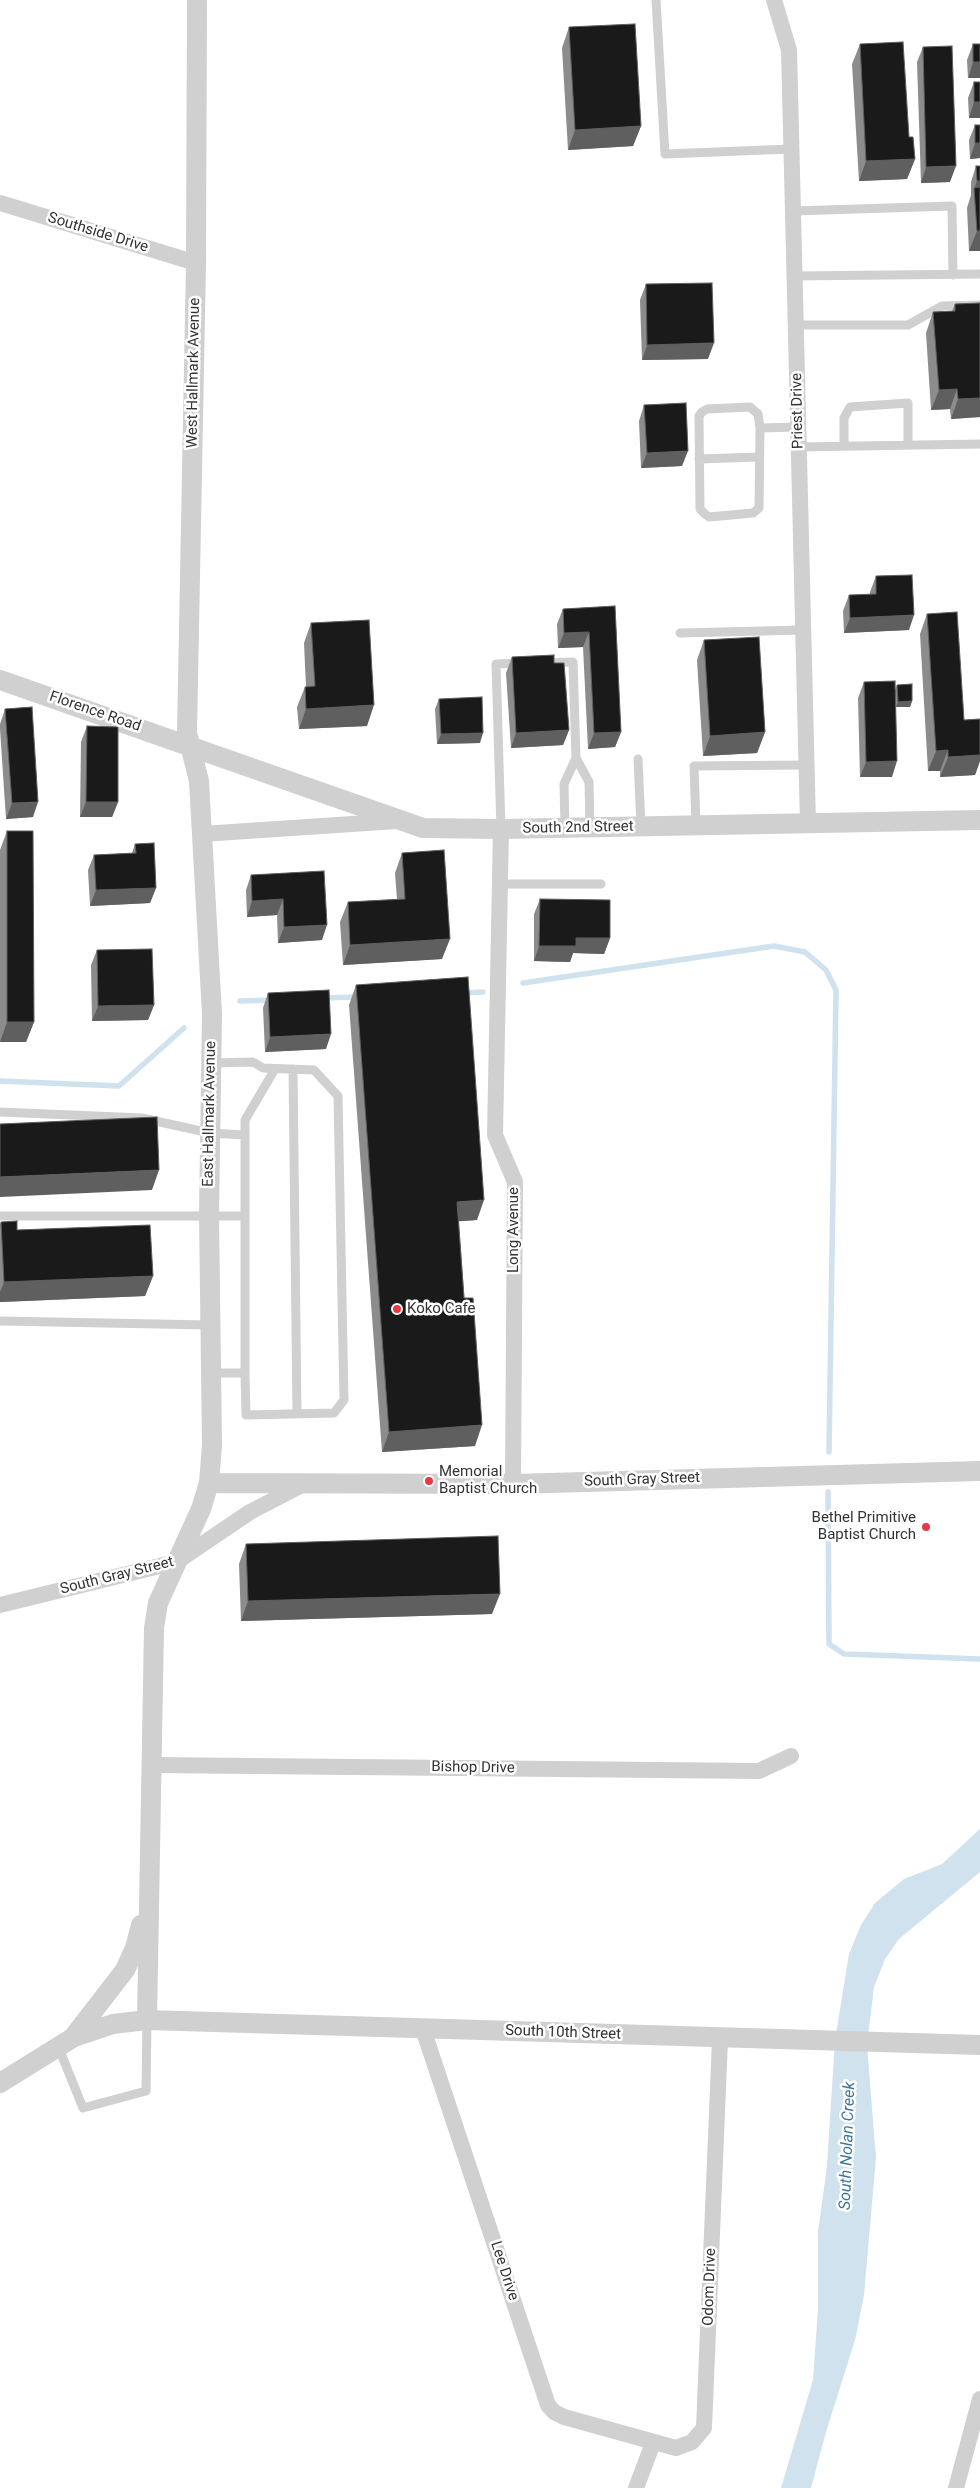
<!DOCTYPE html>
<html>
<head>
<meta charset="utf-8">
<style>
  body { margin:0 }
  canvas { display:block; background:#fff }
</style>
</head>
<body>
<canvas width="980" height="2488"></canvas>
<script>
const g = document.querySelector('canvas').getContext('2d');
g.lineJoin = 'round';
function fillPath(path, color) {
  g.fillStyle = color;
  g.fill(path, 'evenodd');
}
function poly(rows) {
  const path = new Path2D();
  for (const r of rows) {
    path.moveTo(r[0], r[1]);
    for (let i = 2; i < r.length; i += 2) path.lineTo(r[i], r[i + 1]);
  }
  return path;
}
function stroke(path, color, width, dash) {
  g.strokeStyle = color;
  g.lineWidth = width;
  g.lineCap = dash ? 'butt' : 'round';
  g.setLineDash(dash || []);
  g.stroke(path);
}
function label(font, color, halo, rows, align = 'center') {
  g.font = font + ' Roboto,sans-serif';
  g.lineWidth = 5;
  g.setLineDash([]);
  g.textBaseline = 'middle';
  g.strokeStyle = halo;
  g.fillStyle = color;
  for (const [text, x, y, turn = 0] of rows) {
    g.save();
    g.translate(x, y);
    g.rotate((+turn || 0) * Math.PI / 180);
    g.textAlign = isNaN(turn) ? turn : align;
    if (halo) g.strokeText(text, 0, 0);
    g.fillText(text, 0, 0);
    g.restore();
  }
}
fillPath(poly([
  [980,1829,980,1872,899,1939,885,1959,874,1987,867,2045,876,2158,864,2295,855,2340,826,2432,811,2488,781,2488,813,2380,818,2309,818,2232,827,2166,835,2040,849,1954,861,1925,875,1903,904,1879,942,1864]
]), '#cfe2ee');
stroke(poly([
  [523,983,774,946,805,952,826,970,836,990,829,1452],
  [462,993,483,992],
  [322,998,358,997],
  [240,1001,273,1000],
  [0,1081,119,1086,184,1028],
  [828,1492,829,1644,844,1654,980,1659]
]), '#cfe2ee', 5.5);
stroke(poly([
  [656,0,665,154,791,149],
  [793,211,952,206,953,275],
  [794,276,980,274],
  [796,325,908,325,942,306,980,305],
  [760,428,759,508,753,513,709,517,705,514,700,509,699,416,702,412,707,409,750,407,758,414,760,428,798,427],
  [844,446,844,418,850,407,908,403,908,445],
  [798,447,980,444],
  [699,459,759,457],
  [680,633,803,630],
  [542,663,573,662,576,758,564,784,565,828],
  [576,758,589,782,590,828],
  [638,759,641,826],
  [696,825,694,766,805,765],
  [501,829,496,664,519,663],
  [501,884,601,884],
  [293,1069,297,1414],
  [0,1112,142,1118,210,1133,245,1135,245,1373],
  [245,1135,245,1120,275,1069],
  [0,1216,245,1216],
  [0,1321,210,1325],
  [211,1373,245,1373,246,1415,334,1413,344,1400,338,1096,314,1070,263,1068,253,1062,211,1063],
  [58,2046,83,2108,146,2091,147,2020]
]), '#d0d0d0', 9);
stroke(poly([
  [774,0,789,50,808,824],
  [0,203,196,263],
  [501,829,495,1135,515,1182,513,1484],
  [202,834,397,821],
  [0,1605,176,1562,250,1512,304,1484],
  [151,1765,759,1771,791,1756],
  [423,2029,548,2405,554,2412,564,2417,676,2448,692,2442,704,2428,720,2039],
  [636,2488,653,2443],
  [956,2488,980,2399]
]), '#d0d0d0', 16);
stroke(poly([
  [0,680,423,828,501,829,980,820],
  [209,1483,513,1484,980,1471],
  [147,2020,154,1628,158,1603,201,1509,209,1483,212,1445,209,1215,212,1014,199,781,187,733,196,263,197,0],
  [74,2036,125,1970,135,1948,141,1925],
  [0,2083,74,2037,113,2024,147,2020,980,2045]
]), '#d0d0d0', 20);
fillPath(poly([
  [569,27,641,126,633,146,568,150,562,48],
  [860,44,909,137,915,159,907,179,859,181,852,64],
  [973,44,980,44,968,78,967,60],
  [923,47,950,182,921,183,917,62],
  [974,82,980,118,969,118,968,98],
  [975,125,980,125,980,158,970,159,969,140],
  [976,166,980,166,980,251,969,251,967,208,971,195,971,182],
  [646,284,708,359,642,360,640,300],
  [980,303,980,417,951,419,950,409,931,410,926,333,933,312,952,311,955,304],
  [644,405,682,466,641,468,639,421],
  [876,576,909,630,844,633,843,611,849,595,870,595,870,592],
  [615,606,621,732,615,747,588,749,583,647,558,648,557,624,563,609],
  [927,614,964,720,980,719,980,761,975,775,940,777,940,771,928,771,920,634],
  [311,623,367,726,299,729,297,707,305,687,306,687,304,643],
  [704,640,765,732,757,753,703,756,697,660],
  [512,657,554,663,569,730,563,745,511,748,506,673],
  [864,682,895,690,897,685,912,701,910,707,896,707,892,777,860,777,858,698],
  [439,699,480,743,437,744,435,709],
  [5,709,33,817,6,819,0,729,0,724],
  [87,726,118,802,112,817,80,817,81,742],
  [7,831,34,1022,26,1042,0,1042,0,850],
  [135,844,156,888,150,903,90,906,88,870,94,855,132,853],
  [402,853,442,959,343,965,340,922,348,902,397,899,395,873],
  [324,871,322,940,278,943,277,915,247,917,246,890,251,875],
  [540,899,610,938,604,954,573,953,570,962,534,961,534,914],
  [97,950,154,1005,148,1020,92,1021,91,965],
  [356,985,477,1220,459,1221,475,1446,382,1452,349,1005],
  [268,993,326,1049,265,1052,263,1008],
  [1,1222,17,1230,153,1276,145,1296,0,1302,0,1224],
  [246,1544,492,1614,241,1621,239,1564]
]), '#8c8c8c');
fillPath(poly([
  [973,62,980,62,980,78,968,78],
  [974,102,980,102,980,118,969,118],
  [641,126,633,146,568,150,575,130],
  [975,143,980,143,980,158,970,159],
  [915,159,907,179,859,181,866,161],
  [956,166,950,182,921,183,926,167],
  [977,181,980,181,980,196,974,189],
  [977,231,980,231,980,251,969,251],
  [714,343,708,359,642,360,647,345],
  [957,389,950,409,931,410,939,390],
  [980,398,980,417,951,419,958,399],
  [688,451,682,466,641,468,647,453],
  [914,615,909,630,844,633,850,618],
  [589,632,583,647,558,648,564,633],
  [912,701,910,707,896,707,898,702],
  [374,705,367,726,299,729,306,709],
  [569,730,563,745,511,748,516,733],
  [621,732,615,747,588,749,594,733],
  [765,732,757,753,703,756,710,736],
  [483,733,480,743,437,744,441,734],
  [948,750,940,771,928,771,936,751],
  [980,755,980,761,975,775,940,777,948,757],
  [897,761,892,777,860,777,866,762],
  [38,802,33,817,6,819,12,803],
  [86,802,118,802,112,817,80,817],
  [156,888,150,903,90,906,96,890],
  [283,899,277,915,247,917,252,901],
  [327,925,322,940,278,943,284,927],
  [576,938,610,938,604,954,573,953,570,962,534,961,539,946],
  [450,939,442,959,343,965,350,945],
  [154,1005,148,1020,92,1021,98,1006],
  [7,1022,34,1022,26,1042,0,1042],
  [331,1034,326,1049,265,1052,270,1037],
  [159,1170,152,1190,0,1197,0,1177],
  [484,1200,477,1220,450,1222,457,1202],
  [153,1276,145,1296,0,1302,0,1292,4,1282],
  [482,1425,475,1446,382,1452,389,1432],
  [500,1594,492,1614,241,1621,248,1601]
]), '#5f5f5f');
const building = poly([
  [635,24,641,126,575,130,569,27,635,24],
  [903,42,909,137,913,137,915,159,866,161,860,44,903,42],
  [973,44,980,44,980,62,973,62,973,44],
  [952,46,956,166,926,167,923,47,952,46],
  [974,82,980,82,980,102,974,102,974,82],
  [975,125,980,125,980,143,975,143,975,125],
  [976,166,980,166,980,181,977,181,976,166],
  [980,187,980,231,977,231,974,188,980,187],
  [712,283,714,343,647,345,646,284,712,283],
  [980,303,980,398,958,399,957,389,939,390,933,312,955,311,955,304,980,303],
  [686,403,688,451,647,453,644,405,686,403],
  [912,575,914,615,850,618,849,595,876,594,876,576,912,575],
  [615,606,621,732,594,733,589,632,564,633,563,609,615,606],
  [957,612,964,720,980,719,980,755,948,757,948,750,936,751,927,614,957,612],
  [369,620,374,705,306,709,305,687,315,686,311,623,369,620],
  [759,637,765,732,710,736,704,640,759,637],
  [554,655,554,663,564,663,569,730,516,733,512,657,554,655],
  [895,681,897,761,866,762,864,682,895,681],
  [912,684,912,701,898,702,897,685,912,684],
  [482,697,483,733,441,734,439,699,482,697],
  [32,707,38,802,12,803,5,709,32,707],
  [87,726,118,727,118,802,86,802,87,726],
  [7,831,33,831,34,1022,7,1022,7,831],
  [154,843,156,888,96,890,94,855,136,853,135,844,154,843],
  [444,850,450,939,350,945,348,902,405,899,402,853,444,850],
  [324,871,327,925,284,927,283,899,252,901,251,875,324,871],
  [540,899,610,900,610,938,576,938,576,946,539,946,540,899],
  [152,949,154,1005,98,1006,97,950,152,949],
  [468,977,484,1200,457,1202,464,1298,473,1298,482,1425,389,1432,356,985,468,977],
  [329,990,331,1034,270,1037,268,993,329,990],
  [157,1117,159,1170,0,1177,0,1124,157,1117],
  [17,1221,17,1230,150,1225,153,1276,4,1282,1,1222,17,1221],
  [498,1536,500,1594,248,1601,246,1544,498,1536]
]);
fillPath(building, '#1a1a1a');
stroke(building, '#5f5f5f', 1);
for (const [x, y, r, color] of [
  [397,1309,5,"#e63946"],
  [429,1481,5,"#e63946"],
  [926,1527,5,"#e63946"]
]) {
  const dot = new Path2D();
  dot.arc(x, y, r, 0, 2 * Math.PI);
  g.fillStyle = color;
  g.fill(dot);
  stroke(dot, '#fff', 2);
}
label('15px', '#333', '#fff', [
  ["Southside Drive",98,233,17],
  ["West Hallmark Avenue",194,373,-89],
  ["Priest Drive",798,411,-91],
  ["Florence Road",95,712,19],
  ["South 2nd Street",578,828,-1],
  ["East Hallmark Avenue",210,1114,-89],
  ["Long Avenue",514,1230,-90],
  ["South Gray Street",642,1480,-2],
  ["South Gray Street",117,1576,-14],
  ["Bishop Drive",473,1768,1],
  ["South 10th Street",563,2033,2],
  ["Lee Drive",504,2271,72],
  ["Odom Drive",710,2287,-88]
]);
label('15px', '#333', '#fff', [
  ["Koko Cafe",407,1309],
  ["Memorial",439,1472],
  ["Baptist Church",439,1489],
  ["Bethel Primitive",916,1518,"right"],
  ["Baptist Church",916,1535,"right"]
], 'left');
label('italic 16px', '#3f7597', '#fff', [
  ["South Nolan Creek",848,2146,-88]
]);
</script>
</body>
</html>
